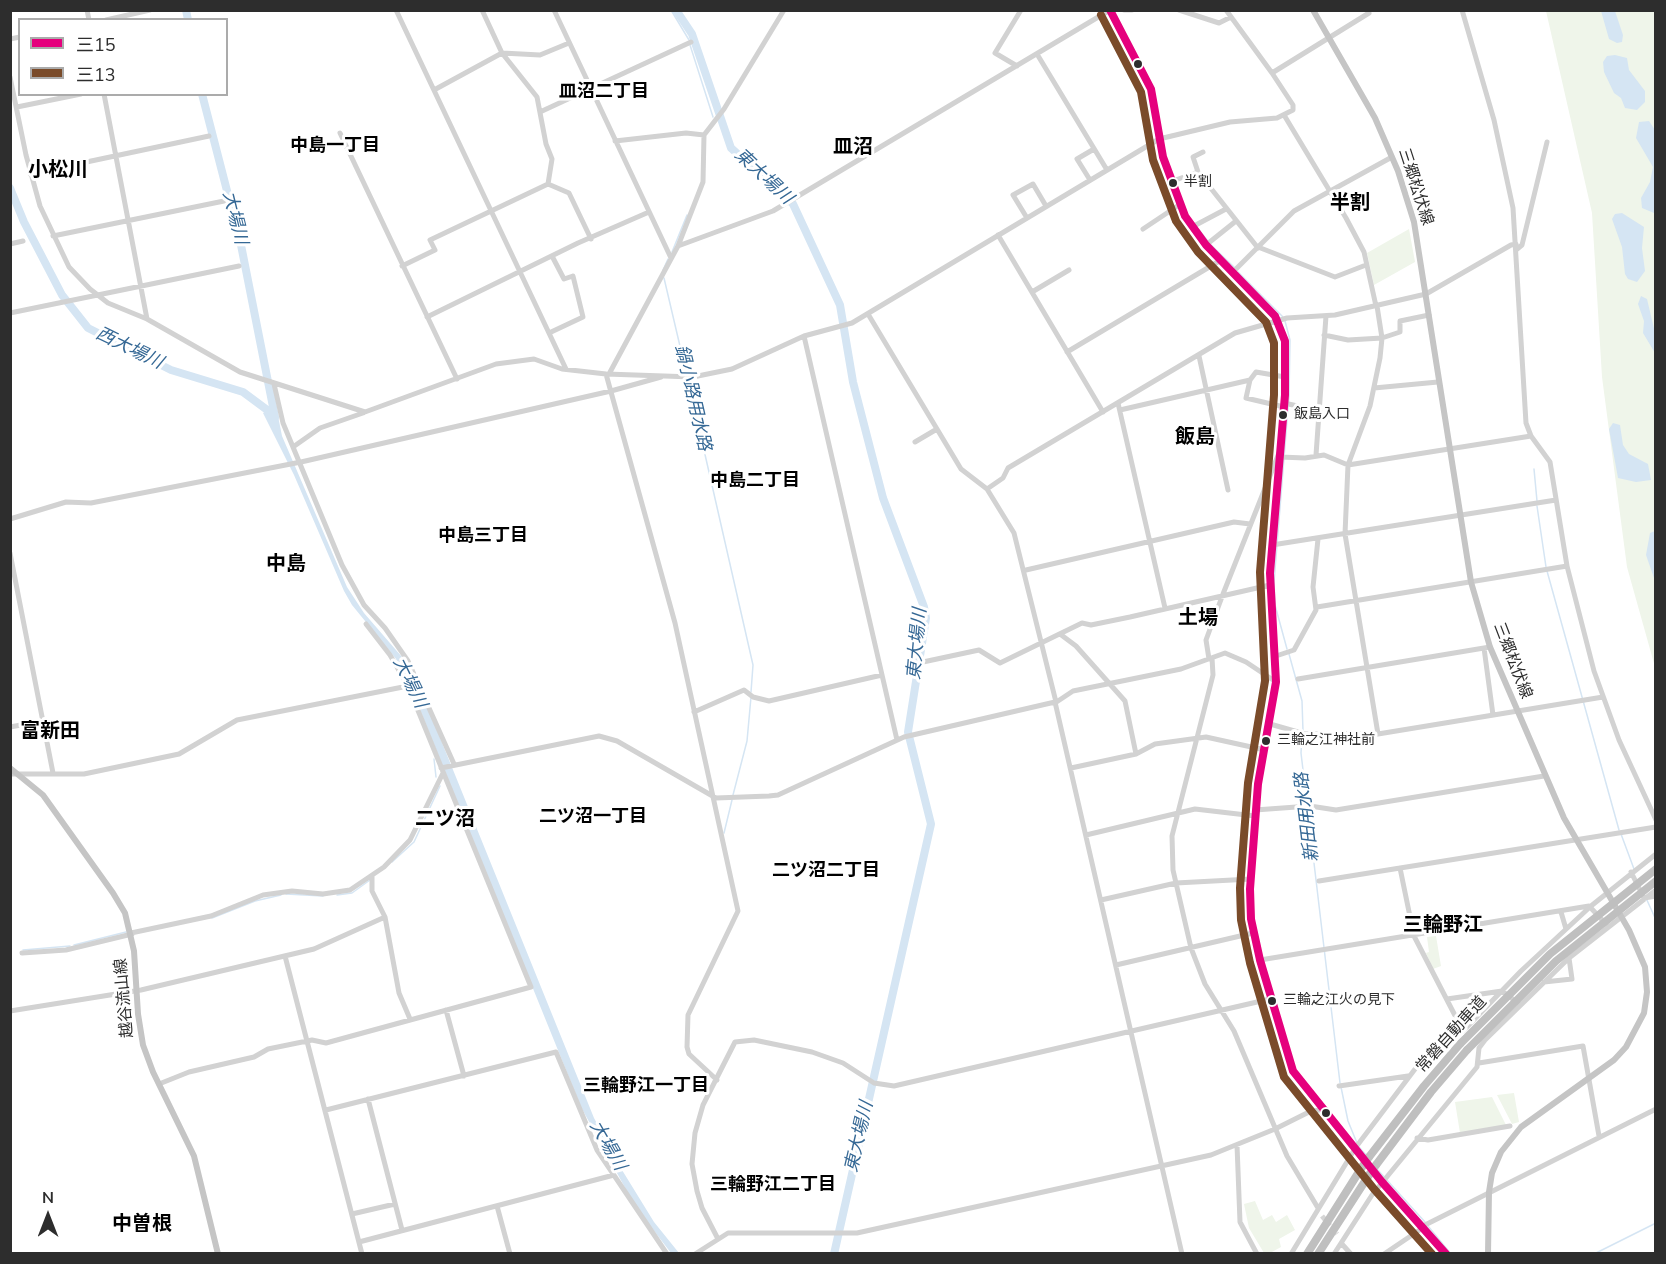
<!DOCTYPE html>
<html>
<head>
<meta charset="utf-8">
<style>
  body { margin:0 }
  #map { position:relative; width:1666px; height:1264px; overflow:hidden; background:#fff; font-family:"Nunito Sans","Noto Sans JP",sans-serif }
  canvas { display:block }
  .frame { position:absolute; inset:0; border:12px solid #2d2d2d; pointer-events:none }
  .legend { position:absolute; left:18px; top:18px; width:210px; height:78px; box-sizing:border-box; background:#fff; border:2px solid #ababab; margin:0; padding:8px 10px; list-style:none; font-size:18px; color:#2d2d2d }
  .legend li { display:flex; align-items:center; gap:12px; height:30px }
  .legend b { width:30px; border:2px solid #ababab }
  .north { position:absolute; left:18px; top:1186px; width:60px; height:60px; -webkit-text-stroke:4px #fff; paint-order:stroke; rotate:0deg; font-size:16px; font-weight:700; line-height:24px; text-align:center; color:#2d2d2d }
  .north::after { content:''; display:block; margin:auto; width:21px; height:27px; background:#2d2d2d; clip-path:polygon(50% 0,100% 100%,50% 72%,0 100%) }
</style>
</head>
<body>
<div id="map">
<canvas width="1666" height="1264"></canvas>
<div class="frame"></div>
<ul class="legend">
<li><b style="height:8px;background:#e5007d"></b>三15</li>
<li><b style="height:8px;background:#7a4b2a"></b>三13</li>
</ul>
<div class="north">N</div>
</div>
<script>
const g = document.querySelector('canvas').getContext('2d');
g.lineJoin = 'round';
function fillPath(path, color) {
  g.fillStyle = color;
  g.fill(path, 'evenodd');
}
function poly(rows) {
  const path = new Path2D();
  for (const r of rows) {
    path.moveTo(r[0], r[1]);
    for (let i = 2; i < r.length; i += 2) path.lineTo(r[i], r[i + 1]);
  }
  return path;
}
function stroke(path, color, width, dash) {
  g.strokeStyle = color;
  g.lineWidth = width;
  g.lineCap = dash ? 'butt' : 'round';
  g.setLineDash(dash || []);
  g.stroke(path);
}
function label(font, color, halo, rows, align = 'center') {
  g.font = font + ' "Nunito Sans","Noto Sans JP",sans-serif';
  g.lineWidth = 6;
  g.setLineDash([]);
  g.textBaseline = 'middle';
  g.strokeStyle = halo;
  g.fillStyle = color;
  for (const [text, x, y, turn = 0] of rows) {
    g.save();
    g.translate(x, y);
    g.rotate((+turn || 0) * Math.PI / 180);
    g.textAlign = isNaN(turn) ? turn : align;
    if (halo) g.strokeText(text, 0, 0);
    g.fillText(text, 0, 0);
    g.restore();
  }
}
fillPath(poly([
  [1546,11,1655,11,1655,667,1627,567,1602,377,1592,213],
  [1409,229,1415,262,1374,285,1367,253],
  [1436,936,1441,966,1433,969,1426,953,1429,952,1427,937],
  [1514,1093,1519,1122,1512,1124,1497,1095],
  [1492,1097,1506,1125,1460,1133,1455,1102],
  [1255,1201,1263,1220,1272,1215,1276,1222,1287,1215,1295,1230,1279,1239,1281,1247,1270,1253,1264,1253,1249,1228,1244,1204]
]), '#eff5ea');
fillPath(poly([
  [1601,11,1615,11,1623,35,1622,42,1617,43,1609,39],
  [1615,55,1627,58,1629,70,1645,91,1645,102,1637,110,1625,108,1621,98,1614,93,1604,72,1603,62,1607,56],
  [1649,121,1655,130,1654,213,1642,208,1641,198,1650,182,1653,167,1636,138,1639,122],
  [1622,213,1644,227,1642,248,1645,271,1637,282,1628,279,1625,274,1622,247,1612,219,1615,214],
  [1641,296,1647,299,1655,333,1655,353,1643,333,1644,321,1638,304],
  [276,406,282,436,347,587,364,613,402,657,430,713,594,1118,622,1170,654,1222,679,1253,671,1253,635,1206,581,1107,410,685,396,659,352,605,344,591,294,475,263,413],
  [1613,423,1620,425,1623,445,1629,454,1648,464,1651,480,1636,482,1618,478,1609,429],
  [1655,531,1656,531,1655,581,1646,555,1650,533]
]), '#d5e5f3');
stroke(poly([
  [671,10,689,40],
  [690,45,713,117],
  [1144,70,1150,82],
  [1154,93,1162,135],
  [1199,230,1207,240],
  [1210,244,1235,268],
  [672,252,687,215],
  [663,270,668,259],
  [1238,272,1283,317],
  [664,278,687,376],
  [1285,321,1290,340,1289,396,1274,582,1275,605,1287,649],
  [688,380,753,665,751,692],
  [1534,469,1537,501],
  [1537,506,1546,567],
  [1547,571,1619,830],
  [1289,654,1302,701,1303,731],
  [1302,736,1301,753,1340,1083],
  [434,759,436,777],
  [733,795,747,741,751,697],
  [724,833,732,800],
  [1621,834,1634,869],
  [392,862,414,842,440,786],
  [286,894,323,896],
  [337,895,352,893,370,880],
  [1646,898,1656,920],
  [212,918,255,901,281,895],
  [74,945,126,932],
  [23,950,70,946],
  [1341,1087,1348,1121,1357,1143],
  [1359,1147,1366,1155],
  [1376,1168,1425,1222],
  [1428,1226,1451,1254],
  [1594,1254,1656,1223]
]), '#d5e5f3', 1.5);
stroke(poly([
  [186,10,188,20],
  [676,10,692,34,731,148,793,204,840,305,853,382,883,498,924,607,926,618,908,732,931,824,834,1254],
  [202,94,241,245,275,417],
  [10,188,24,222,62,295,88,328,171,370,243,392,274,415]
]), '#d5e5f3', 8);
stroke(poly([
  [1322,1216,1337,1234]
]), '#d5d5d5', 5, [5, 2.5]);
stroke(poly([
  [87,10,89,20],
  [396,10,566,369],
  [482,10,502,53,537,97,546,144,552,159,548,184],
  [554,10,671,258],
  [1124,10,1132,10],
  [1179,10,1219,23,1231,17],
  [1462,10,1494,120,1513,208,1526,423,1531,436,1550,462,1567,566,1594,671,1619,740,1656,820],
  [1110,11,1151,89,1163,157,1185,216,1206,245,1275,316,1285,341,1285,395,1270,573,1276,682,1258,784,1250,889,1251,919,1260,960,1293,1071,1382,1182,1446,1254],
  [106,20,150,10],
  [10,39,20,37],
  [1037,54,1107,170],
  [1017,66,995,53,1021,10],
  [1272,73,1369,13],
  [10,77,26,155,40,206,69,267,90,289,108,303,147,319,240,372,365,412,496,364,534,359,562,369,606,374,693,377,732,369,804,336,852,323,1159,139,1230,122,1277,118,1293,110,1293,105,1272,73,1226,10],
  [434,90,502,53,540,55,569,43],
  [104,94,147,319],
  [17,107,81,94],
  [540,112,691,42],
  [1284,115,1346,218,1364,252,1376,306],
  [340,133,457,379],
  [615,141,686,133,704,135],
  [1203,152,1193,157,1198,172,1258,248],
  [30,174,209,136],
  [1090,180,1077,159,1094,149],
  [1170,182,1198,172],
  [1027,218,1013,195,1033,184,1046,206],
  [1192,227,1226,209],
  [1143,229,1179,205],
  [998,235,1103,412],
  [53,236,224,201],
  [10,244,23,241],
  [1206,245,1236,221],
  [678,246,773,211,1110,10],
  [1258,247,1335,277,1366,265],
  [1516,250,1522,245,1547,142],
  [402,266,435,250,430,240,548,184,569,193,591,239],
  [1233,272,1294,211,1392,157],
  [1032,292,1069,270],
  [1377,306,1382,338,1380,358,1370,406,1348,465,1531,436],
  [10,313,239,266],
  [868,314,961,469,987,489,1014,533,1056,702],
  [427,317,578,243,649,212],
  [549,333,583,317,573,276,564,279,552,256],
  [1324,335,1348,340,1382,338,1400,332,1400,321,1429,315],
  [804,336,897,740],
  [1067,352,1221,260],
  [1199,356,1228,490],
  [606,374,675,623,738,911,688,1015,687,1047,689,1054,717,1080],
  [609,374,678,246,703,182,704,135,724,109,784,10],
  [1250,380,1256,372,1285,377],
  [274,384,283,423,342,565,364,605,385,628,408,661,454,764],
  [1374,388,1438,382],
  [1118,403,1165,608],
  [1284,403,1320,411],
  [1120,410,1250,380,1246,398,1284,407],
  [915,442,937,429],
  [293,447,320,428,363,413],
  [1316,455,1326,316],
  [1280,457,1305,458,1324,455,1348,465,1345,534,1378,734],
  [987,489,1003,478,1008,468,1235,333,1287,318,1335,315,1426,294,1511,245,1516,244],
  [10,519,66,502,91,503,301,462,611,391,661,377],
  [1272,545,1556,500],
  [10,553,53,773],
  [1026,570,1234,522,1250,524],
  [1223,594,1279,453],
  [1317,607,1567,566],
  [1060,634,1076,646,1125,701,1136,754],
  [1484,648,1493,715],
  [1276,656,1294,650,1316,610,1313,587,1318,539],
  [1212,658,1213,675,1172,836,1173,870,1191,948,1205,984,1234,1031,1287,1156,1318,1208],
  [1209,659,1206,640,1223,594],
  [923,662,979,650,1000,663,1082,623,1091,625,1130,617,1270,585],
  [1298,679,1490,647],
  [1055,703,1073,691,1181,669,1225,653,1246,662,1276,682],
  [694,712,744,690,753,697,769,701,882,675],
  [1270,724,1305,734,1378,734,1603,697],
  [10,727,43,721],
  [441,768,599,736,617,741,716,798,769,796,778,795,904,737,1055,702,1182,1254],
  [1071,768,1136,754,1155,744,1206,737,1265,750],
  [10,774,84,774,179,754,237,720,408,686],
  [1255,810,1310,806,1336,810,1544,776],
  [1086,835,1195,809,1255,816],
  [1400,868,1414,936,1463,1031],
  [1631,872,1644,898,1656,896],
  [372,877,372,891,385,917],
  [1319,881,1656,827],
  [1101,900,1176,883,1251,879],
  [1561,912,1566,929],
  [131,933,211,916,263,895,292,891,323,894,350,890,384,867,410,840,443,773],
  [22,953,66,950,132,934],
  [285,956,362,1254],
  [1260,960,1589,906,1606,924],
  [1116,965,1253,933],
  [1544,982,1572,979,1569,958],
  [1447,999,1502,991,1518,1003],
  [446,1010,464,1076],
  [10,1011,141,990,314,949,385,917,399,993,410,1019],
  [1479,1063,1583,1046,1599,1136],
  [159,1084,189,1072,254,1057,268,1049,312,1040,326,1043,531,987,408,686,390,655,366,624],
  [1339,1086,1408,1076],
  [368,1099,402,1230],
  [326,1110,556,1052,597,1150,667,1254],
  [1417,1138,1428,1140,1510,1126],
  [1237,1145,1240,1222,1257,1254],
  [497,1206,510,1254],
  [352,1214,395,1204],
  [1423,1226,1656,1109],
  [718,1239,702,1208,697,1191,692,1164,695,1133,703,1105,735,1042,754,1040,812,1052,843,1063,874,1083,894,1086,1270,999],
  [359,1242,614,1175],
  [1341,1243,1351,1254],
  [695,1254,728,1233,857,1233,1211,1155,1275,1129,1309,1112,1324,1109],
  [1291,1254,1356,1147,1434,1044,1463,1031,1521,971,1591,906,1656,854],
  [1334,1254,1372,1195,1477,1067,1479,1048,1485,1040,1569,958,1656,890],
  [1384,1254,1424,1227]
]), '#d2d2d2', 5);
stroke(poly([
  [1110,10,1110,11],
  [1313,10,1375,118,1398,171,1414,222,1471,582,1490,647,1564,818,1629,930,1645,967,1647,992,1644,1013,1626,1047,1614,1060,1521,1127,1501,1152,1492,1173,1489,1192,1488,1254],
  [10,768,43,795,113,893,125,913,134,951,138,1014,143,1045,153,1072,194,1156,218,1254]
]), '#c5c5c5', 6);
stroke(poly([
  [1369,1157,1424,1086,1460,1044],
  [1376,1165,1431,1092,1467,1050],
  [1307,1254,1362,1167],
  [1318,1254,1369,1175]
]), '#bfbfbf', 8);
stroke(poly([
  [1460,1044,1550,954,1656,869],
  [1467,1050,1556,961,1656,881],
  [1362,1167,1369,1157],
  [1369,1175,1376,1165]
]), '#bfbfbf', 8);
stroke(poly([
  [1110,10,1151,89,1163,157,1185,216,1206,245,1275,316,1285,341,1285,395,1270,573,1276,682,1258,784,1250,889,1251,919,1260,960,1293,1071,1382,1182,1446,1254]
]), '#e5007d', 8);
stroke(poly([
  [1101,15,1141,92,1153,160,1176,221,1198,252,1266,322,1274,343,1274,395,1260,572,1265,681,1248,783,1240,888,1241,920,1250,963,1284,1077,1374,1189,1432,1254]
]), '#7a4b2a', 8);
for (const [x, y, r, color] of [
  [1138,64,5,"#2d2d2d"],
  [1173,183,5,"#2d2d2d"],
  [1283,415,5,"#2d2d2d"],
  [1266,741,5,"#2d2d2d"],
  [1272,1001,5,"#2d2d2d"],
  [1326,1113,5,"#2d2d2d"]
]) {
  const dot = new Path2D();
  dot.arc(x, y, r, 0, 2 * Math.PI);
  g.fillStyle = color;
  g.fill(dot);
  stroke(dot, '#fff', 2);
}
label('14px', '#2d2d2d', '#fff', [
  ["半割",1184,183],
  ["飯島入口",1294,415],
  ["三輪之江神社前",1277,741],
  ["三輪之江火の見下",1283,1001]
], 'left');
label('16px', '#2d2d2d', '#fff', [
  ["三郷松伏線",1415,187,72],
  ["三郷松伏線",1512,661,69],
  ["越谷流山線",125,998,-95],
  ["常磐自動車道",1452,1035,-48]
]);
label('bold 18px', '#000', '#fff', [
  ["皿沼二丁目",604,93],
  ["中島一丁目",335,147],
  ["中島二丁目",755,482],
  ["中島三丁目",483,537],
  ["二ツ沼一丁目",593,818],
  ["二ツ沼二丁目",826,872],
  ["三輪野江一丁目",646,1087],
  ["三輪野江二丁目",773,1186]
]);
label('italic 18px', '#356895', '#fff', [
  ["東大場川",763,177,43],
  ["大場川",234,218,76],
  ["西大場川",129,349,26],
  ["鍋小路用水路",692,398,77],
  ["東大場川",918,644,-85],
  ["大場川",409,683,64],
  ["新田用水路",1308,817,-97],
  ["東大場川",860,1137,-77],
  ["大場川",607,1146,60]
]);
label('bold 20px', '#000', '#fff', [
  ["皿沼",853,148],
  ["小松川",58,171],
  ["半割",1350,204],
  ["飯島",1195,438],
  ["中島",286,565],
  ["土場",1198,619],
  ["富新田",50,732],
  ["二ツ沼",445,820],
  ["三輪野江",1443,926],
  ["中曽根",142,1225]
]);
</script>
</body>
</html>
